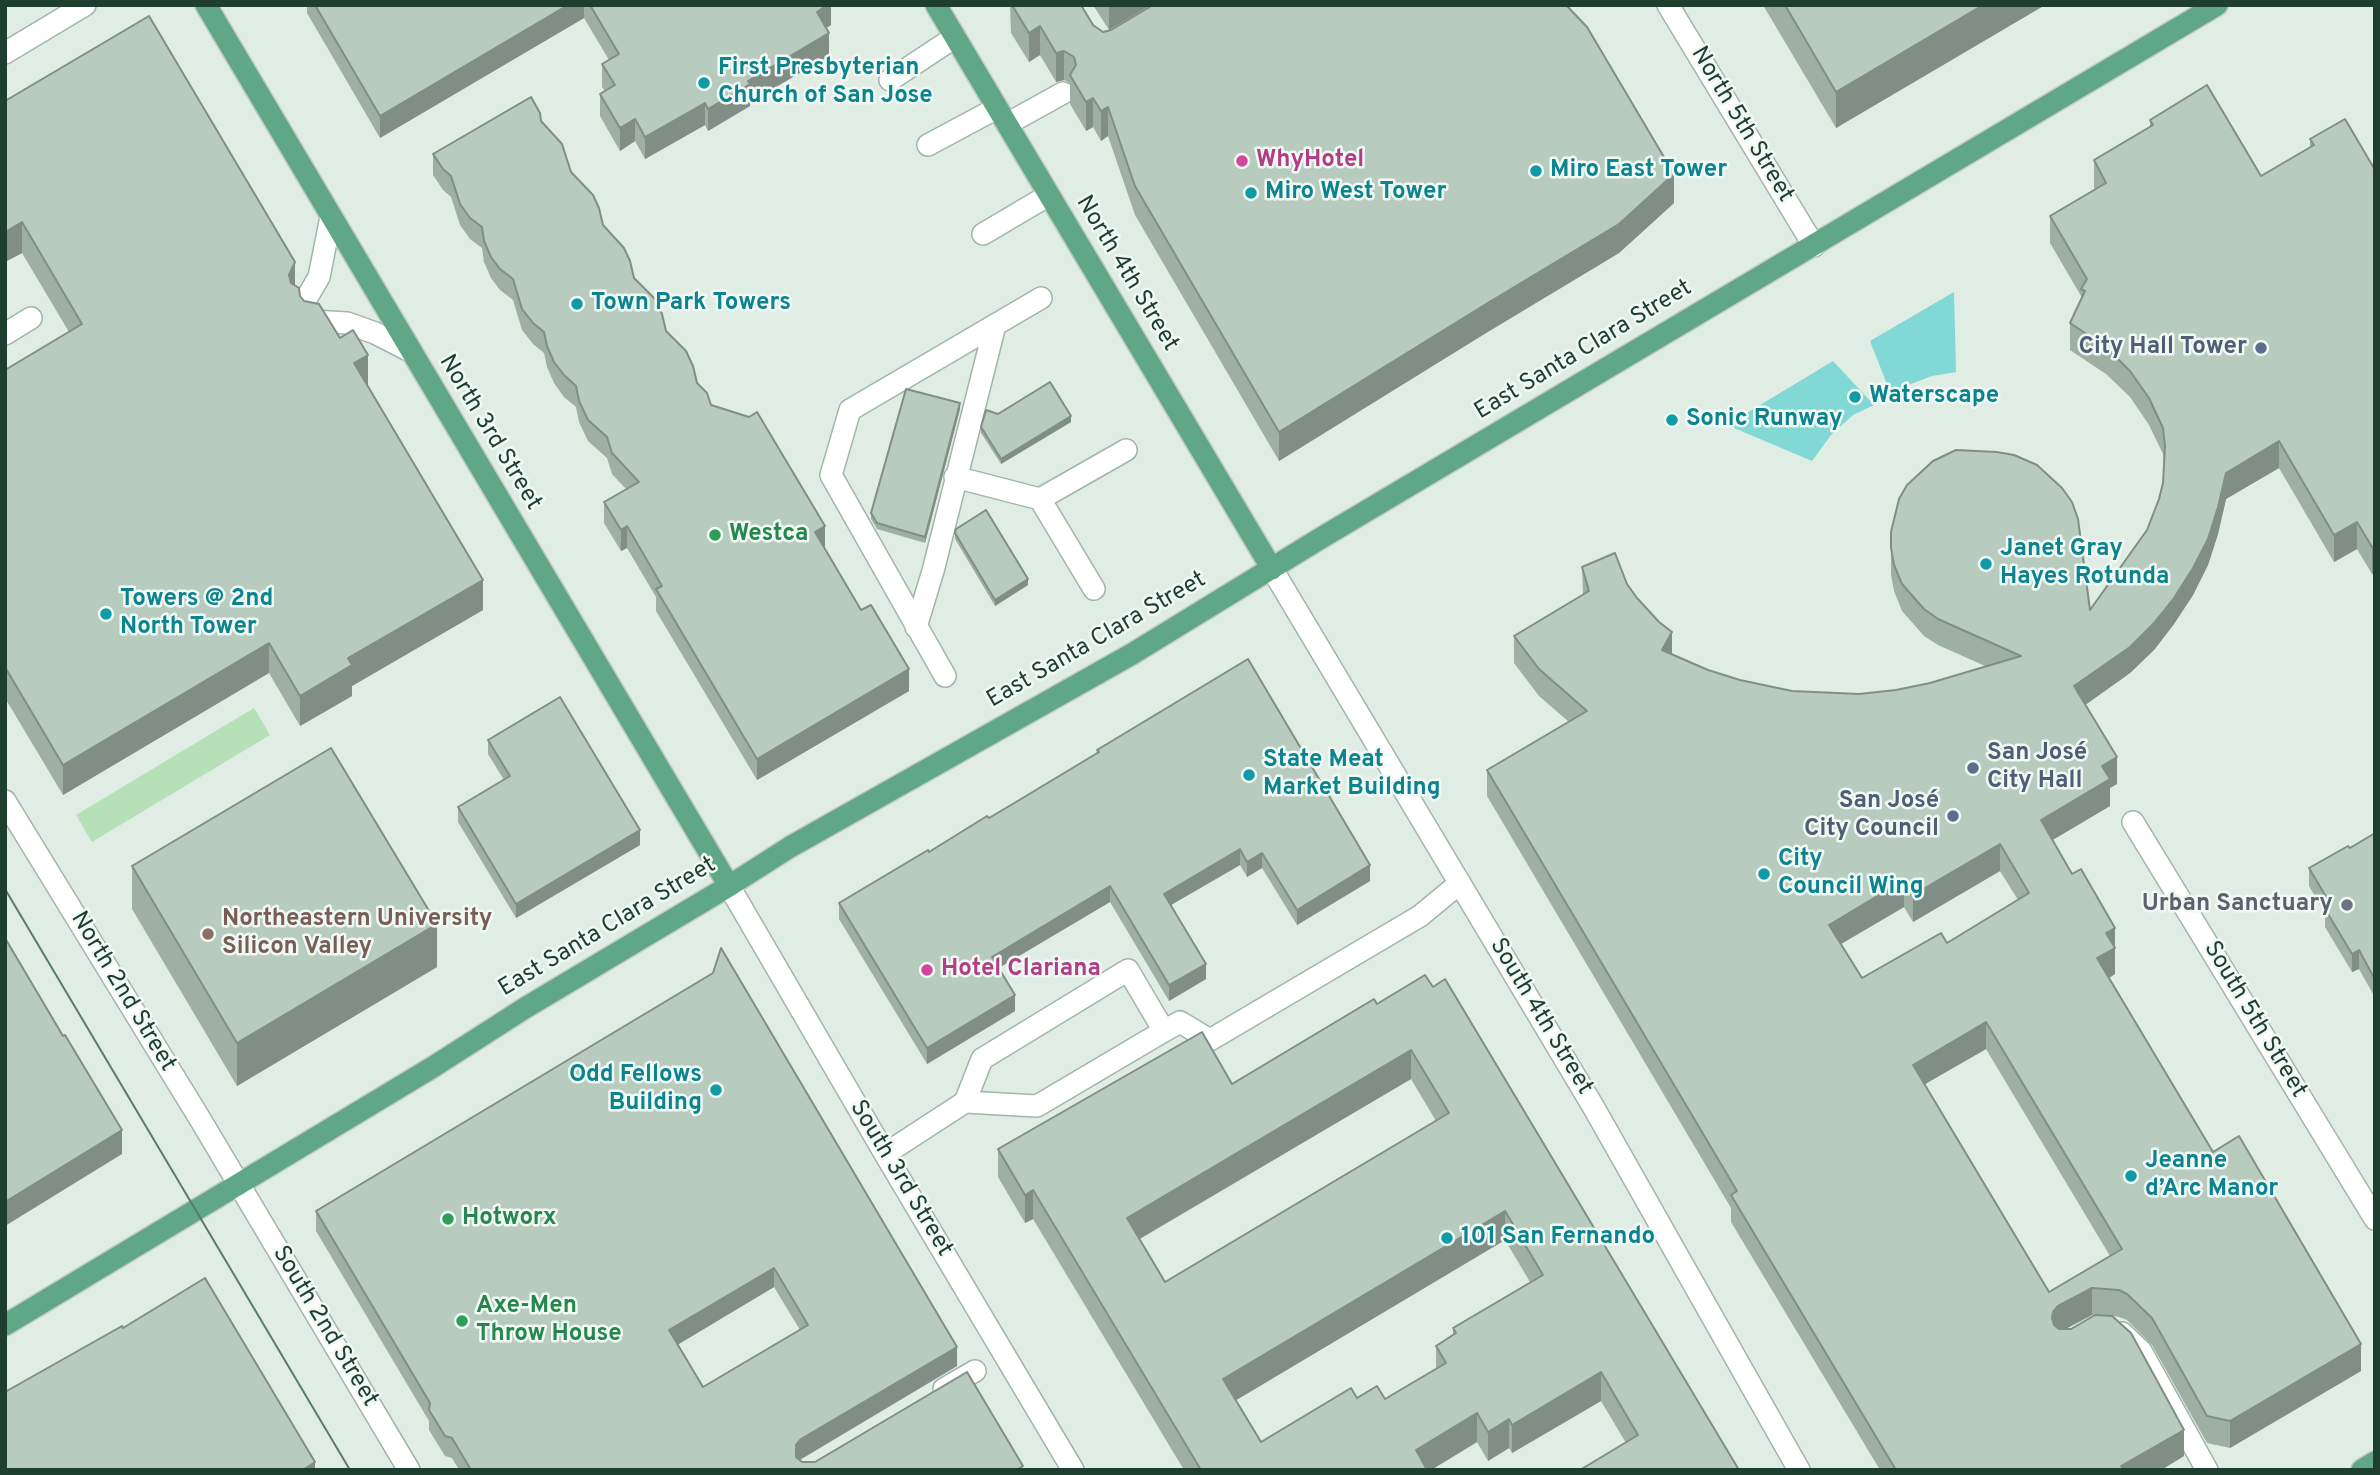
<!DOCTYPE html>
<html>
<head>
<meta charset="utf-8">
<style>
  body { margin:0 }
  #map { position:relative; width:2380px; height:1475px; overflow:hidden; background:#e0ede4; font-family:Overpass,sans-serif }
  canvas { display:block }
  .frame { position:absolute; inset:0; border:7px solid #1e3f2f; pointer-events:none }
</style>
</head>
<body>
<div id="map">
<canvas width="2380" height="1475"></canvas>
<div class="frame"></div>
</div>
<script>
const g = document.querySelector('canvas').getContext('2d');
g.lineJoin = 'round';
function fillPath(path, color) {
  g.fillStyle = color;
  g.fill(path, 'evenodd');
}
function poly(rows) {
  const path = new Path2D();
  for (const r of rows) {
    path.moveTo(r[0], r[1]);
    for (let i = 2; i < r.length; i += 2) path.lineTo(r[i], r[i + 1]);
  }
  return path;
}
function stroke(path, color, width, dash) {
  g.strokeStyle = color;
  g.lineWidth = width;
  g.lineCap = dash ? 'butt' : 'round';
  g.setLineDash(dash || []);
  g.stroke(path);
}
function label(font, color, halo, rows, align = 'center') {
  g.font = font + ' Overpass,sans-serif';
  g.lineWidth = 5;
  g.setLineDash([]);
  g.textBaseline = 'middle';
  g.strokeStyle = halo;
  g.fillStyle = color;
  for (const [text, x, y, turn = 0] of rows) {
    g.save();
    g.translate(x, y);
    g.rotate((+turn || 0) * Math.PI / 180);
    g.textAlign = isNaN(turn) ? turn : align;
    if (halo) g.strokeText(text, 0, 0);
    g.fillText(text, 0, 0);
    g.restore();
  }
}
fillPath(poly([
  [254,708,270,735,92,842,76,815]
]), '#b6e0b8');
fillPath(poly([
  [1954,292,1956,372,1932,376,1890,392,1870,341],
  [1833,361,1874,405,1853,415,1831,435,1812,461,1727,425]
]), '#81d8d4');
const minor = poly([
  [1668,5,1814,246],
  [5,53,85,5],
  [890,80,955,37],
  [1007,124,1063,93],
  [928,145,997,108],
  [983,234,1049,195],
  [302,306,319,277,331,217],
  [312,321,347,323,375,333,410,351],
  [5,334,31,318],
  [955,477,1040,499],
  [1272,569,1594,1108,1799,1470],
  [1094,589,1040,499,1126,450],
  [916,627,933,571,995,325],
  [945,676,831,475,850,410,1041,298],
  [5,801,200,1119,409,1470],
  [2133,822,2375,1219],
  [729,886,885,1154,1073,1470],
  [1164,1031,1180,1022,1210,1040,1420,916,1460,883],
  [885,1154,965,1102,982,1059,1128,970,1164,1031,1037,1106,965,1102],
  [2122,1333,2141,1351,2207,1470],
  [944,1389,975,1371]
]);
const major = poly([
  [206,5,729,886],
  [936,5,1272,569],
  [5,1325,433,1067,525,1008,729,886,790,847,1132,654,1321,538,2217,5],
  [2362,1470,2375,1462]
]);
stroke(minor, '#a2b5aa', 24);
stroke(major, '#c0c9c5', 24);
stroke(minor, '#fff', 21);
stroke(major, '#5fa786', 21);
stroke(poly([
  [5,889,350,1470]
]), '#597b6a', 2);
fillPath(poly([
  [307,5,831,5,831,25,826,28,829,56,750,102,750,106,708,131,705,125,645,159,635,141,620,151,600,116,600,94,605,91,602,87,602,64,609,60,584,18,380,138,307,13],
  [1010,5,1081,5,1093,25,1103,32,1674,203,1619,253,1486,333,1279,461,1135,215,1108,136,1101,141,1093,127,1086,131,1070,104,1070,83,1064,80,1056,82,1040,55,1029,62,1011,33],
  [1093,5,1151,5,1109,30],
  [1763,5,2045,5,1836,128],
  [5,101,295,285,300,296,368,385,367,386,483,610,352,686,352,696,300,726,269,673,63,795,5,698,5,370,69,332,22,253,5,262],
  [2150,120,2261,176,2310,147,2310,139,2375,170,2375,572,2372,574,2357,549,2334,562,2279,468,2226,499,2218,534,2208,565,2193,595,2174,624,2154,650,2130,673,2085,705,2117,784,2110,788,2110,806,2052,840,2115,974,2109,978,2213,1152,2361,1371,2230,1448,2207,1443,2152,1345,2127,1320,2119,1317,2113,1316,2184,1456,2161,1470,1880,1470,1731,1222,1731,1208,1487,796,1487,770,1569,722,1539,696,1514,663,1514,636,1583,595,1582,567,1627,584,1672,654,1708,670,1740,680,1792,691,1859,694,1896,690,1930,683,1985,666,1938,645,1924,636,1902,611,1894,591,1891,575,1891,532,2090,610,2147,530,2159,499,2163,483,2164,463,2163,454,2149,425,2130,397,2106,374,2070,350,2070,323,2081,300,2081,296,2050,243,2050,216,2095,189,2094,187,2094,160,2150,127],
  [2000,871,2018,900,1947,943,1862,978,1841,944,1904,907,1913,922],
  [1986,1049,2110,1256,2049,1292,1925,1084],
  [2092,1315,2095,1315,2071,1329,2065,1329],
  [541,121,711,405,825,547,824,548,909,691,757,780,656,611,656,597,627,548,621,551,604,523,604,502,626,489,612,474,607,458,588,441,579,422,576,407,564,397,554,383,547,367,544,353,533,344,522,330,513,300,500,290,491,278,484,262,482,248,470,239,460,225,451,197,443,190,433,175,433,154],
  [960,409,925,543,877,529,871,519,871,513],
  [998,414,1071,422,1001,464,981,433,981,427],
  [955,533,1028,585,995,606,955,539],
  [488,740,640,845,516,918,458,822,458,807,504,780,488,754],
  [1097,750,1370,881,1297,925,1262,868,1247,877,1240,865,1171,905,1206,979,1169,1001,1110,902,998,968,1015,1011,927,1064,839,919,839,903,989,818,1097,753],
  [2375,833,2373,994,2359,969,2352,972,2325,927,2325,914,2309,886,2309,868,2350,848],
  [132,866,437,967,237,1086,132,909],
  [713,973,957,1366,800,1460,802,1462,1023,1470,459,1470,452,1458,445,1456,429,1430,429,1421,316,1231,316,1211],
  [774,1287,800,1330,703,1387,678,1344],
  [1377,1004,1739,1470,1626,1443,1601,1401,1512,1453,1509,1448,1488,1461,1477,1442,1431,1470,1184,1470,1033,1219,1025,1223,998,1177,998,1149,1232,1084],
  [1411,1079,1436,1121,1165,1282,1140,1239],
  [1505,1240,1530,1282,1453,1328,1453,1335,1436,1346,1436,1369,1385,1399,1357,1398,1261,1442,1236,1400]
]), '#9eafa4');
fillPath(poly([
  [568,5,584,5,584,18,380,138,380,116],
  [827,5,831,5,831,25,817,34,817,12],
  [1109,5,1151,5,1109,30],
  [1983,5,2045,5,1836,128,1836,92],
  [1040,26,1040,55,1029,62,1029,33],
  [829,33,829,56,750,102,750,106,708,131,708,109,748,81],
  [1064,51,1064,80,1056,82,1056,53],
  [1093,98,1093,127,1086,131,1086,102],
  [705,103,705,125,645,159,645,137],
  [1108,107,1108,136,1101,141,1101,111],
  [635,119,635,141,620,151,620,128],
  [1674,174,1674,203,1619,253,1486,333,1279,461,1279,432],
  [22,222,22,253,5,262,5,232],
  [295,262,295,293,289,275],
  [368,355,368,385,354,394,354,363],
  [960,403,960,409,925,543,925,537],
  [1071,416,1071,422,1001,464,1001,459],
  [2279,441,2279,468,2226,499,2218,534,2208,565,2193,595,2174,624,2154,650,2130,673,2074,713,2074,686,2226,473],
  [2357,522,2357,549,2334,562,2334,535],
  [627,526,627,548,621,551,621,530],
  [825,526,825,547,815,553,815,532],
  [2375,546,2375,572,2372,574,2372,547],
  [1028,579,1028,585,995,606,995,600],
  [483,580,483,610,352,686,352,696,300,726,300,696,348,658],
  [1672,632,1672,658,1662,650],
  [269,643,269,673,63,795,63,765],
  [909,669,909,691,757,780,757,759],
  [2117,757,2117,784,2110,788,2110,806,2041,847,2041,820,2102,766],
  [640,830,640,845,516,918,516,904],
  [2000,844,2000,871,1913,922,1913,895],
  [1240,849,1240,865,1164,909,1164,894],
  [1262,853,1262,868,1247,877,1247,862],
  [1370,865,1370,881,1297,925,1297,910],
  [1904,880,1904,907,1829,951,1829,925],
  [1110,886,1110,902,992,972,992,957],
  [437,924,437,967,237,1086,237,1043],
  [2115,928,2115,974,2097,985,2097,958,2106,933],
  [2359,950,2359,969,2352,972,2352,954],
  [1206,964,1206,979,1169,1001,1169,985],
  [2375,975,2375,993,2373,994,2373,976],
  [1015,995,1015,1011,927,1064,927,1048],
  [1986,1022,1986,1049,1913,1091,1913,1065],
  [1411,1050,1411,1079,1127,1246,1127,1218],
  [122,1130,122,1154,5,1226,5,1202],
  [1033,1190,1033,1219,1025,1223,1025,1195],
  [1505,1211,1505,1240,1223,1408,1223,1379],
  [774,1268,774,1287,669,1350,669,1330],
  [2092,1288,2092,1315,2058,1333,2052,1345,2052,1318,2053,1312,2058,1306],
  [2361,1344,2361,1371,2230,1448,2230,1421],
  [957,1347,957,1366,801,1459,796,1464,796,1445,801,1439],
  [1601,1372,1601,1401,1512,1453,1512,1425],
  [1477,1413,1477,1442,1431,1470,1416,1470,1416,1450],
  [1509,1419,1509,1448,1488,1461,1488,1432],
  [2184,1430,2184,1456,2161,1470,2121,1470,2121,1466],
  [315,1462,315,1470,303,1470]
]), '#818e86');
const building = poly([
  [315,5,568,5,380,116,315,5],
  [590,5,827,5,817,12,829,33,748,81,750,84,708,109,705,103,645,137,635,119,620,128,600,94,615,85,602,64,619,54,590,5],
  [1012,5,1081,5,1093,25,1103,32,1111,30,1153,5,1566,5,1587,27,1674,174,1619,224,1486,304,1279,432,1135,186,1108,107,1101,111,1093,98,1086,102,1070,75,1076,65,1074,57,1064,51,1056,53,1040,26,1029,33,1012,5],
  [1785,5,1983,5,1836,92,1785,5],
  [149,16,295,262,289,275,291,283,299,288,300,296,304,301,319,304,340,338,353,330,368,355,354,363,483,580,348,658,352,665,300,696,269,643,63,765,5,667,5,370,82,324,22,222,5,232,5,101,149,16],
  [2207,85,2261,176,2314,145,2310,139,2345,119,2375,170,2375,546,2372,547,2357,522,2334,535,2279,441,2226,473,2218,507,2208,539,2193,568,2174,598,2154,623,2130,647,2074,686,2117,757,2102,766,2110,779,2041,820,2072,874,2081,869,2115,928,2106,933,2115,948,2097,958,2213,1152,2239,1136,2361,1344,2230,1421,2207,1416,2152,1318,2127,1294,2119,1290,2092,1288,2058,1306,2053,1312,2052,1318,2054,1325,2059,1329,2071,1329,2095,1315,2112,1316,2131,1333,2184,1430,2121,1466,2124,1470,1896,1470,1731,1195,1737,1191,1487,770,1587,711,1539,669,1514,636,1589,591,1582,567,1615,553,1627,584,1637,598,1659,622,1672,632,1662,650,1708,670,1740,680,1792,691,1859,694,1896,690,1930,683,2021,656,1938,619,1924,609,1902,584,1894,565,1891,548,1891,532,1899,499,1907,485,1933,461,1956,450,1997,452,2014,455,2037,465,2062,488,2072,502,2078,519,2090,610,2147,530,2159,499,2163,483,2165,446,2163,428,2149,398,2130,371,2106,347,2070,323,2085,291,2081,289,2087,279,2050,216,2106,183,2094,160,2153,125,2150,120,2207,85],
  [2000,844,2029,893,1947,943,1941,933,1862,978,1829,925,1904,880,1913,895,2000,844],
  [1986,1022,2122,1249,2049,1292,1913,1065,1986,1022],
  [531,97,540,113,541,121,562,144,571,172,593,195,599,208,603,225,624,248,630,261,634,278,655,299,662,314,666,331,686,351,693,366,697,383,707,393,711,405,749,417,757,412,825,526,815,532,861,610,871,605,909,669,757,759,656,589,662,586,627,526,621,530,604,502,639,482,612,453,607,437,588,420,579,401,576,386,564,375,554,362,547,346,544,332,533,323,522,309,513,279,500,269,491,257,484,241,482,227,470,218,460,204,451,176,443,169,433,154,531,97],
  [1050,382,1071,416,1001,459,981,427,986,410,998,414,1050,382],
  [906,389,960,403,925,537,877,523,871,513,906,389],
  [986,510,1028,579,995,600,955,533,956,529,986,510],
  [1248,659,1370,865,1297,910,1262,853,1247,862,1240,849,1164,894,1206,964,1169,985,1110,886,992,957,1015,995,927,1048,839,903,928,850,929,852,987,816,989,818,1016,802,1099,752,1097,750,1248,659],
  [560,697,640,830,516,904,458,807,510,776,488,740,560,697],
  [331,748,437,924,237,1043,132,866,331,748],
  [2375,833,2375,975,2373,976,2359,950,2352,954,2325,909,2331,905,2309,868,2348,846,2350,848,2375,833],
  [5,938,63,1036,65,1035,122,1130,5,1202,5,938],
  [721,948,957,1347,801,1439,796,1445,796,1457,802,1462,815,1462,967,1372,1023,1466,1017,1470,471,1470,452,1438,445,1436,429,1410,430,1403,316,1211,713,973,721,948],
  [774,1268,808,1325,703,1387,669,1330,774,1268],
  [1425,975,1433,987,1445,979,1739,1470,1580,1470,1638,1435,1601,1372,1512,1425,1509,1419,1488,1432,1477,1413,1416,1450,1426,1468,1423,1470,1201,1470,1033,1190,1025,1195,998,1149,1202,1032,1232,1084,1374,999,1377,1004,1425,975],
  [1411,1050,1449,1113,1165,1282,1127,1218,1411,1050],
  [1505,1211,1543,1275,1453,1328,1456,1333,1436,1346,1446,1363,1385,1399,1377,1386,1357,1398,1351,1388,1261,1442,1223,1379,1505,1211],
  [205,1278,315,1462,303,1470,5,1470,5,1392,122,1326,123,1328,205,1278]
]);
fillPath(building, '#b8cbbf');
stroke(building, '#818e86', 2);
for (const [x, y, r, color] of [
  [704,83,7,"#0f9aa8"],
  [1242,161,7,"#d1479c"],
  [1536,171,7,"#0f9aa8"],
  [1251,193,7,"#0f9aa8"],
  [577,304,7,"#0f9aa8"],
  [2261,348,7,"#5c6f8a"],
  [1855,397,7,"#0f9aa8"],
  [1672,420,7,"#0f9aa8"],
  [715,535,7,"#2e9e5b"],
  [1986,564,7,"#0f9aa8"],
  [106,614,7,"#0f9aa8"],
  [1973,768,7,"#5c6f8a"],
  [1249,775,7,"#0f9aa8"],
  [1953,816,7,"#5c6f8a"],
  [1764,874,7,"#0f9aa8"],
  [2347,905,7,"#6b7280"],
  [208,934,7,"#8d6e63"],
  [927,970,7,"#d1479c"],
  [716,1090,7,"#0f9aa8"],
  [2131,1176,7,"#0f9aa8"],
  [448,1219,7,"#2e9e5b"],
  [1447,1238,7,"#0f9aa8"],
  [462,1321,7,"#2e9e5b"]
]) {
  const dot = new Path2D();
  dot.arc(x, y, r, 0, 2 * Math.PI);
  g.fillStyle = color;
  g.fill(dot);
  stroke(dot, '#f0f9f3', 2.5);
}
label('bold 24px', '#0d838f', '#f0f9f3', [
  ["First Presbyterian",718,69],
  ["Church of San Jose",718,97],
  ["Miro East Tower",1550,171],
  ["Miro West Tower",1265,193],
  ["Town Park Towers",591,304],
  ["Waterscape",1869,397],
  ["Sonic Runway",1686,420],
  ["Janet Gray",2000,550],
  ["Hayes Rotunda",2000,578],
  ["Towers @ 2nd",120,600],
  ["North Tower",120,628],
  ["State Meat",1263,761],
  ["Market Building",1263,789],
  ["City",1778,860],
  ["Council Wing",1778,888],
  ["Odd Fellows",702,1076,"right"],
  ["Building",702,1104,"right"],
  ["Jeanne",2145,1162],
  ["d’Arc Manor",2145,1190],
  ["101 San Fernando",1461,1238]
], 'left');
label('24px', '#1e3f2f', '#f0f9f3', [
  ["North 5th Street",1741,125,59],
  ["North 4th Street",1126,274,59],
  ["East Santa Clara Street",1584,351,-31],
  ["North 3rd Street",489,433,59],
  ["East Santa Clara Street",1097,641,-30],
  ["East Santa Clara Street",608,928,-31],
  ["North 2nd Street",122,992,59],
  ["South 4th Street",1540,1017,59],
  ["South 5th Street",2254,1020,59],
  ["South 3rd Street",900,1179,59],
  ["South 2nd Street",324,1327,59]
]);
label('bold 24px', '#b23c85', '#f0f9f3', [
  ["WhyHotel",1256,161],
  ["Hotel Clariana",941,970]
], 'left');
label('bold 24px', '#4e5e75', '#f0f9f3', [
  ["City Hall Tower",2247,348],
  ["San José",1987,754,"left"],
  ["City Hall",1987,782,"left"],
  ["San José",1939,802],
  ["City Council",1939,830]
], 'right');
label('bold 24px', '#27864d', '#f0f9f3', [
  ["Westca",729,535],
  ["Hotworx",462,1219],
  ["Axe-Men",476,1307],
  ["Throw House",476,1335]
], 'left');
label('bold 24px', '#5b616d', '#f0f9f3', [
  ["Urban Sanctuary",2333,905]
], 'right');
label('bold 24px', '#785e54', '#f0f9f3', [
  ["Northeastern University",222,920],
  ["Silicon Valley",222,948]
], 'left');
</script>
</body>
</html>
